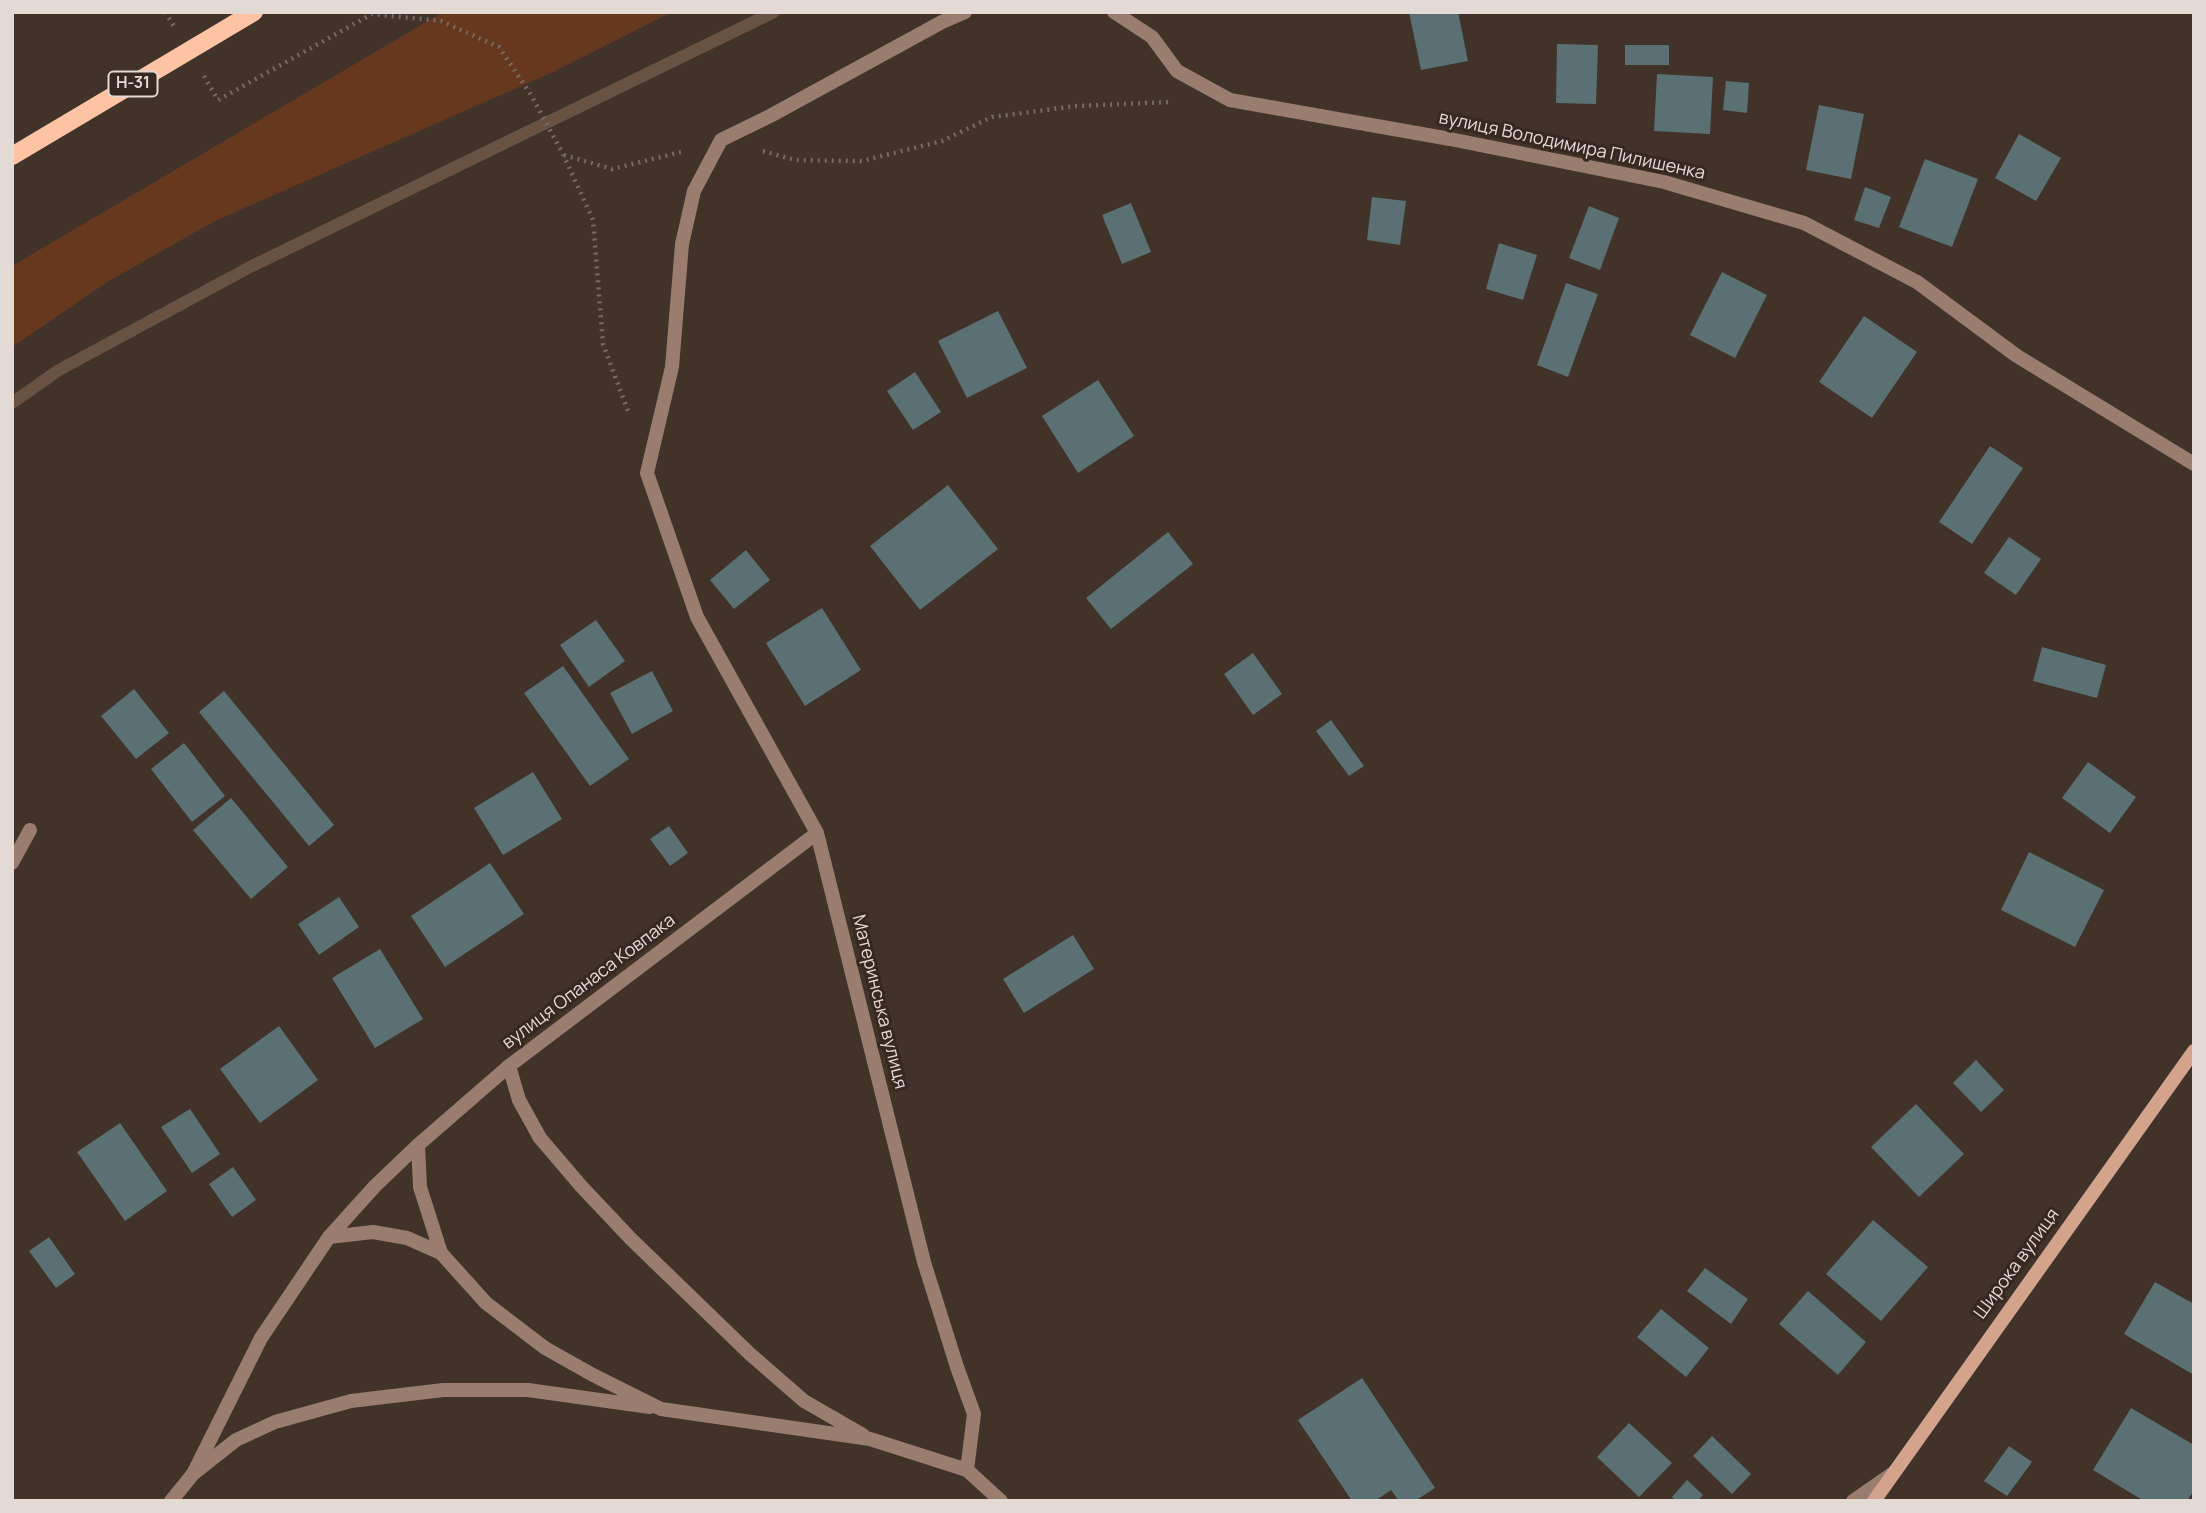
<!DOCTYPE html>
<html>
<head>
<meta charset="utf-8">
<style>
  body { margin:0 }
  #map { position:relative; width:2206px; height:1513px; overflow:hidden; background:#41322a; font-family:Manrope,sans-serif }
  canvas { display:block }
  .frame { position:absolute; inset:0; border:14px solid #e4dad5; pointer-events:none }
</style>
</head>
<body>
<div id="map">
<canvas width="2206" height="1513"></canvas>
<div class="frame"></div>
</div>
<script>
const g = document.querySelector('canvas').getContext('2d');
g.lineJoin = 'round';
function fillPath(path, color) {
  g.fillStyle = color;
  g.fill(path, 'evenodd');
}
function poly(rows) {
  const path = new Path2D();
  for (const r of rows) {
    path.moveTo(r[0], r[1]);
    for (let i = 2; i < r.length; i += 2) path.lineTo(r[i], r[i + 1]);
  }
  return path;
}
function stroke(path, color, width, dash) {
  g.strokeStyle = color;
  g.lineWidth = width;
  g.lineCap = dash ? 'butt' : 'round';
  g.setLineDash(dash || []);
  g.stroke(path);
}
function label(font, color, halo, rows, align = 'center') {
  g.font = font + ' Manrope,sans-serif';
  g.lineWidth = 6;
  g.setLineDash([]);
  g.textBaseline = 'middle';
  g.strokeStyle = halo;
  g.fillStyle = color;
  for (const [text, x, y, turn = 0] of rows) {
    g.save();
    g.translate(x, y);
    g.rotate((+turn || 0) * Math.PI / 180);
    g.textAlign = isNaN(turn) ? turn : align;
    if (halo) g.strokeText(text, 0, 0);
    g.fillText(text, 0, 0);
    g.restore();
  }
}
fillPath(poly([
  [443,12,672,12,553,72,215,221,109,281,12,347,12,266]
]), '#66391e');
stroke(poly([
  [12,403,59,370,250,267,774,12]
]), '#6a5243', 12);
fillPath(poly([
  [1409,12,1458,12,1468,61,1421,70],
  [1557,44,1598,45,1596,104,1556,103],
  [1625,45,1669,45,1669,65,1625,65],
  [1657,74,1713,77,1710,134,1654,131],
  [1726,81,1749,83,1747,113,1723,110],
  [1819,105,1864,114,1851,179,1806,170],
  [2019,134,2061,158,2036,201,1995,178],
  [1925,159,1978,179,1952,247,1899,227],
  [1865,187,1891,197,1879,228,1854,220],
  [1372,197,1406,201,1400,245,1367,240],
  [1131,203,1151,252,1122,264,1102,215],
  [1589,206,1619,218,1600,270,1569,258],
  [1499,243,1537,255,1523,300,1486,289],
  [1722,272,1767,295,1735,358,1690,335],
  [1566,283,1598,294,1568,377,1537,365],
  [998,311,1027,368,967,398,938,341],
  [1864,316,1917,352,1872,418,1819,382],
  [915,372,941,412,913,430,887,391],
  [1098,380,1134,436,1078,473,1042,416],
  [1990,446,2023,468,1972,544,1939,522],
  [948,485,998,549,920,610,870,546],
  [1168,532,1193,564,1111,629,1086,598],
  [2009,537,2041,559,2016,595,1984,573],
  [746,550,770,580,734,609,710,580],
  [822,608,861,670,805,706,766,643],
  [596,620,625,661,589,687,560,645],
  [2042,647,2106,665,2097,698,2033,681],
  [1253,653,1282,694,1253,715,1224,674],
  [563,666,629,759,590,786,524,693],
  [652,671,673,711,632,734,610,693],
  [134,689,169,733,136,759,101,716],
  [224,691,334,825,309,846,199,712],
  [1331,720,1364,766,1349,776,1316,731],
  [184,743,225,796,192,822,151,769],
  [2088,762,2136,797,2110,833,2062,798],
  [533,772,562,819,503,855,474,808],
  [231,798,288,867,251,899,193,830],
  [669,826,688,853,670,866,650,839],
  [2029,852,2104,890,2075,947,2001,910],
  [490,863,524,914,445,967,411,916],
  [339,897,359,927,319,955,298,924],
  [1073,935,1094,969,1024,1013,1003,979],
  [380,949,423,1019,375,1048,332,978],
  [279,1026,318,1080,260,1123,220,1069],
  [1976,1060,2004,1090,1981,1112,1953,1083],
  [1916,1104,1964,1154,1919,1197,1871,1147],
  [190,1109,220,1154,192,1173,161,1127],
  [120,1123,167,1191,125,1221,77,1152],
  [233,1167,256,1200,232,1217,209,1184],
  [1873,1220,1928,1267,1881,1321,1826,1274],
  [49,1237,75,1274,56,1288,29,1251],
  [1705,1268,1748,1299,1731,1324,1687,1291],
  [2155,1282,2194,1304,2194,1375,2124,1334],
  [1808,1291,1866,1342,1838,1375,1779,1324],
  [1661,1309,1709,1348,1686,1377,1637,1337],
  [1362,1378,1435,1488,1415,1501,1399,1501,1391,1490,1375,1501,1352,1501,1298,1420],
  [2131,1408,2194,1445,2194,1490,2187,1501,2144,1501,2093,1470],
  [1629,1423,1672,1463,1639,1497,1597,1457],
  [1712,1436,1751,1474,1732,1494,1693,1456],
  [2009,1446,2032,1462,2007,1496,1984,1481],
  [1687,1480,1703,1495,1698,1501,1676,1501,1672,1497]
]), '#5a7073');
stroke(poly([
  [165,12,174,26],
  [204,76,218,100,372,14,441,21,499,47,531,95,563,154,593,220,603,344,629,414],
  [763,151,795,160,862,161,942,141,992,117,1076,106,1171,102],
  [564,155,612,169,681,152]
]), '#776a63', 4.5, [2, 5]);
stroke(poly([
  [12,863,30,830],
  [509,1066,519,1100,540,1138,581,1186,631,1239,750,1354,804,1401,863,1435],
  [418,1145,420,1187,441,1253,486,1303,545,1348,593,1375,661,1409,870,1439,967,1470],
  [329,1237,373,1232,407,1238,441,1253],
  [193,1474,236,1440,275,1422,351,1401,443,1390,528,1390,650,1407]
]), '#9a7d6d', 14);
stroke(poly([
  [1114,12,1152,37,1177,71,1230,100,1450,139,1664,182,1804,223,1917,282,2017,356,2194,464],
  [817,833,924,1262,957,1367,974,1414,967,1470,1001,1501],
  [171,1501,193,1474,261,1338,329,1237,375,1186,418,1145,509,1066,817,833,697,617,647,473,672,367,682,244,694,191,721,140,770,116,942,22,965,12],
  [1853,1501,1892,1474]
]), '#9a7d6d', 14);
stroke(poly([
  [1874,1501,2194,1051]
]), '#d3a48b', 14);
stroke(poly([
  [12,156,254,12]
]), '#fec3a3', 18);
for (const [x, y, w] of [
  [133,84,49]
]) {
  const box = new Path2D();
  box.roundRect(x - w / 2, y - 12.5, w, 25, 5);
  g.fillStyle = '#372820';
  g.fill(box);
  stroke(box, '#e4dad5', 2);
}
label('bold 16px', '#e4dad5', null, [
  ["Н-31",133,84]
]);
label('18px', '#e4dad5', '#372820', [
  ["вулиця Володимира Пилишенка",1572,146,12],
  ["вулиця Опанаса Ковпака",589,982,-37],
  ["Материнська вулиця",879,1002,76],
  ["Широка вулиця",2017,1264,-54]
]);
</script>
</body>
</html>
